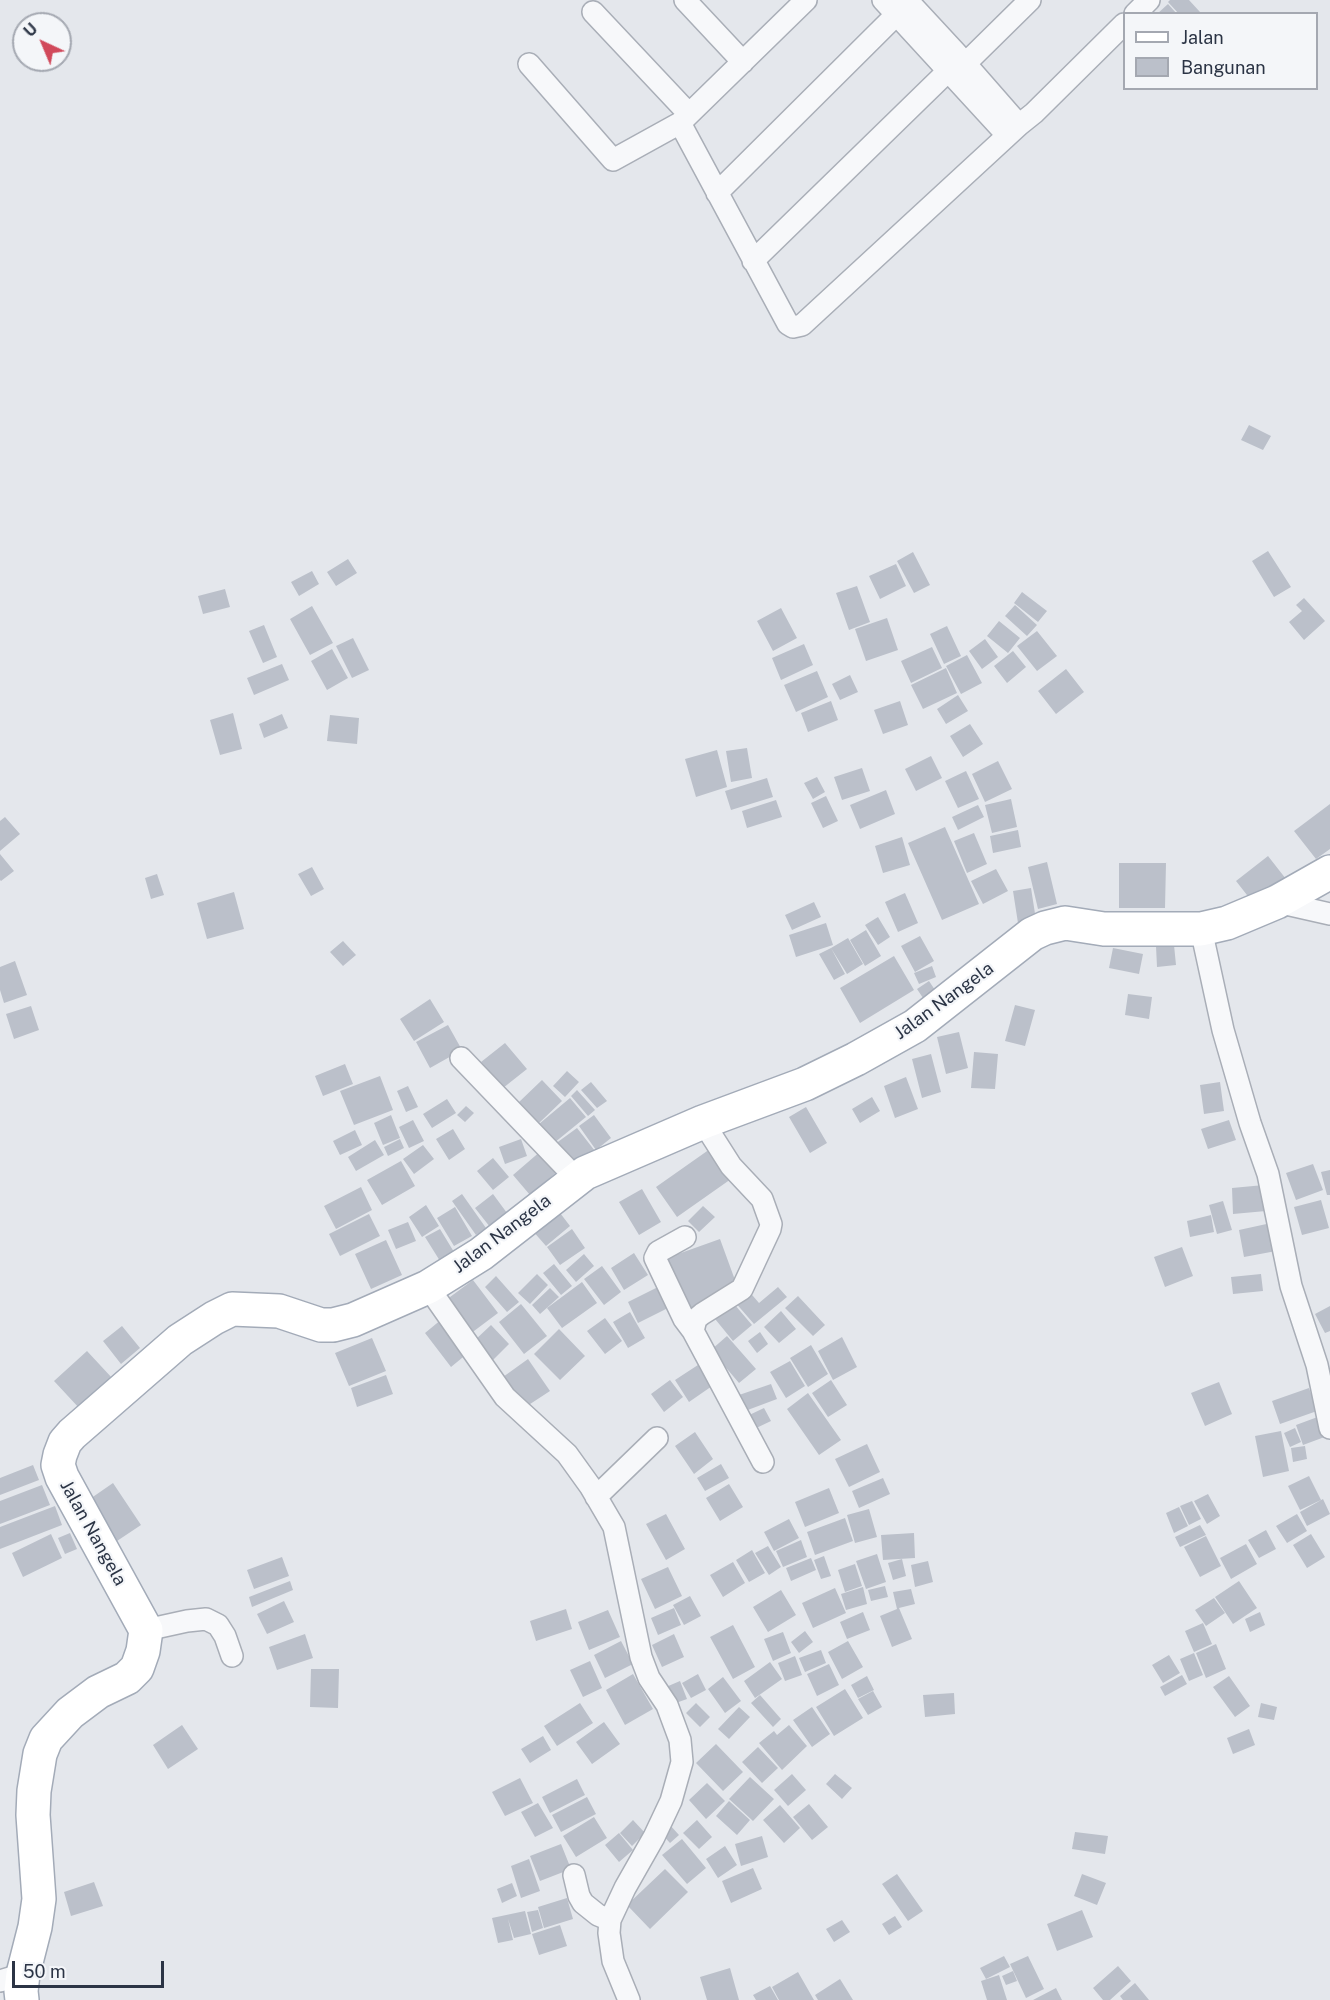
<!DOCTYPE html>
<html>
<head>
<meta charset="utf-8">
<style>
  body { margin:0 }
  #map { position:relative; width:1330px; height:2000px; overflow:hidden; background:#e4e7ec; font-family:"Public Sans",sans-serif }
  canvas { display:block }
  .legend { position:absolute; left:1123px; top:12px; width:195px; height:78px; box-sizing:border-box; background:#f4f6f9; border:2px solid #a4a8b1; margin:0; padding:8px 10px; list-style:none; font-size:18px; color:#2b3445 }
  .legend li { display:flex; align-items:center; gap:12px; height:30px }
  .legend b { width:30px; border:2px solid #a4a8b1 }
  .north { position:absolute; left:12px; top:12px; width:60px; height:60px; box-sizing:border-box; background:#f4f6f9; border:2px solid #a4a8b1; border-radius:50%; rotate:316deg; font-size:16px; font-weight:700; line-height:24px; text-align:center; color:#2b3445 }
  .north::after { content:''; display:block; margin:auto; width:21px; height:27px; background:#d1495b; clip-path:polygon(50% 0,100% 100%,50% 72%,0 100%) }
  .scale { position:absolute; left:12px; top:1961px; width:152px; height:27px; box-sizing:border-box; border:3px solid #2b3445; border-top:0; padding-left:8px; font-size:18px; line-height:21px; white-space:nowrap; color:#2b3445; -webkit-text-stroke:4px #f4f6f9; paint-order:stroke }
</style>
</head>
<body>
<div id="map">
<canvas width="1330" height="2000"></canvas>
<ul class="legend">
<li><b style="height:8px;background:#fff"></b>Jalan</li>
<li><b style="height:16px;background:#bbc0ca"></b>Bangunan</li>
</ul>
<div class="north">U</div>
<div class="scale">50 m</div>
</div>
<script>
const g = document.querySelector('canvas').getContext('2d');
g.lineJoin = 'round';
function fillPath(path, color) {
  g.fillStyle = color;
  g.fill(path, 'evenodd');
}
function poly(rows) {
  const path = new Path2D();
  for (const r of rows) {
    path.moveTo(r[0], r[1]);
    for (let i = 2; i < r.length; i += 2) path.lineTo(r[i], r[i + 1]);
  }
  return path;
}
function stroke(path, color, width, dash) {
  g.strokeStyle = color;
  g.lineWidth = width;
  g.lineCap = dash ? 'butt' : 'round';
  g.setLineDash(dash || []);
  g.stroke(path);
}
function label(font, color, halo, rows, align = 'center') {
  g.font = font + ' "Public Sans",sans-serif';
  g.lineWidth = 4.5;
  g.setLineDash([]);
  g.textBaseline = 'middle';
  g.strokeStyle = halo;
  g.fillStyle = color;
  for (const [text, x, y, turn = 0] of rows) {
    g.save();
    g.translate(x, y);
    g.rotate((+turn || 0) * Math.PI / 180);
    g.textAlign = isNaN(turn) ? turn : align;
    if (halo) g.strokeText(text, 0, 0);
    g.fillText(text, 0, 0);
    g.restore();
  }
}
fillPath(poly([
  [1170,0,1189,0,1200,12,1198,14,1179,14,1168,2],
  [1168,4,1177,14,1157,14],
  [1249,425,1271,436,1263,450,1241,440],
  [1268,551,1291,587,1274,597,1252,561],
  [913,552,930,585,914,593,897,561],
  [348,559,357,573,336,586,327,572],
  [896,564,906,586,880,599,869,576],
  [312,571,319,584,299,596,291,582],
  [857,586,870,622,849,630,836,593],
  [225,589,230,607,203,614,198,596],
  [1022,592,1047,611,1038,622,1014,603],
  [1304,598,1325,621,1304,640,1289,622,1302,611,1296,605],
  [1015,605,1037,625,1027,636,1005,616],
  [312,606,333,643,310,655,290,619],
  [781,608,797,638,773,651,757,621],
  [887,618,898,650,866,661,855,629],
  [999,621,1020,638,1008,653,987,636],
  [264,625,277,657,263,663,249,631],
  [947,626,961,656,944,664,930,634],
  [1037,631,1057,656,1037,671,1017,646],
  [353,638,369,670,352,678,336,646],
  [985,639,998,657,982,669,969,651],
  [804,644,813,665,781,680,772,658],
  [932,647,942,668,911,683,901,661],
  [332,649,348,678,327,690,311,661],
  [1013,651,1026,667,1007,683,994,666],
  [967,655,982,683,961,694,946,666],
  [282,664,289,680,254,695,247,678],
  [946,668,957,693,923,709,911,685],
  [1066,669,1084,692,1056,714,1038,691],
  [817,671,828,697,796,712,784,685],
  [850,675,858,692,840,700,832,684],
  [958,695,968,711,946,724,937,709],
  [831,701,838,720,808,732,801,713],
  [900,701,908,725,883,734,874,710],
  [233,713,242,749,220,755,210,720],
  [282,714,288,728,264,738,259,724],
  [330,715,359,718,357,744,327,741],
  [970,724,983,744,963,757,950,736],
  [747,748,752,778,731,782,726,751],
  [717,750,727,787,696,797,685,759],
  [931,756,942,778,916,791,905,769],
  [998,761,1012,789,985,802,972,774],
  [862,768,870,791,842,800,834,777],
  [966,771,979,799,958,808,945,781],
  [817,777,825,792,813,799,804,783],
  [767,778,773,797,731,810,725,791],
  [886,790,895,814,860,829,850,805],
  [826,796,838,821,823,828,811,803],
  [1011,799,1017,827,992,833,985,805],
  [776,800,782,817,747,828,742,811],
  [1330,804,1330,849,1316,859,1294,831],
  [978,805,984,817,958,830,952,817],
  [5,817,20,834,0,851,0,821],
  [945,827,979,904,942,920,908,843],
  [1018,830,1021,847,993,853,990,836],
  [974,833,987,864,967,873,954,841],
  [902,837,910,865,883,873,875,846],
  [0,854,14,871,1,881,0,880],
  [1268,856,1286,879,1254,904,1236,881],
  [1047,862,1057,904,1038,909,1028,867],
  [1119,863,1166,863,1165,908,1119,908],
  [312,867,324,889,311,896,298,874],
  [996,869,1008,891,983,904,971,881],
  [157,874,164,895,151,899,145,878],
  [1031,888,1036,920,1018,923,1013,891],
  [234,892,244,929,207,939,197,903],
  [905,893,918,923,898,932,885,902],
  [814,902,821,917,792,930,785,915],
  [878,917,890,937,878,945,865,925],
  [826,923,833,945,796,957,789,935],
  [866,930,881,956,865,966,850,940],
  [920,936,934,961,915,972,901,946],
  [848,938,863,964,847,974,831,948],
  [343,941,356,955,343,966,330,952],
  [1174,945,1176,965,1157,967,1156,946],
  [831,948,845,974,834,980,819,954],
  [1113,948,1143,954,1139,974,1109,968],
  [894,956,914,990,860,1023,840,988],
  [15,961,27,995,4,1003,0,990,0,967],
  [932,966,936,977,919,984,914,973],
  [929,981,935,990,923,998,917,989],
  [1128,994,1152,997,1149,1019,1125,1015],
  [430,999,444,1022,414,1041,400,1019],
  [1015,1005,1035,1010,1025,1046,1005,1041],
  [31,1006,39,1030,14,1039,6,1014],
  [448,1025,462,1050,430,1068,416,1042],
  [959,1032,968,1068,946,1074,937,1037],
  [505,1043,527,1069,503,1088,481,1062],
  [974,1052,998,1054,995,1089,971,1088],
  [931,1054,941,1092,922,1098,912,1059],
  [345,1064,353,1084,323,1096,315,1076],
  [567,1071,579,1082,565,1097,553,1086],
  [380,1076,393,1110,354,1125,340,1091],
  [906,1077,918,1109,895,1118,884,1086],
  [542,1080,562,1101,538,1124,518,1103],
  [591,1082,607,1101,597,1108,581,1090],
  [1220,1082,1224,1111,1204,1114,1200,1085],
  [408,1086,418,1107,406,1112,397,1091],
  [577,1090,595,1110,588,1116,571,1096],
  [872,1097,880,1111,860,1123,852,1109],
  [570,1098,586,1117,554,1143,539,1124],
  [447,1099,456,1113,432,1128,423,1114],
  [466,1106,474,1113,465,1122,457,1115],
  [806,1107,827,1143,810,1153,789,1117],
  [391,1115,400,1138,383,1145,374,1123],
  [594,1115,611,1138,596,1150,579,1126],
  [413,1120,424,1141,409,1148,399,1127],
  [1229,1120,1236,1140,1208,1149,1201,1129],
  [577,1128,595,1151,573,1168,555,1144],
  [453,1129,465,1149,449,1160,436,1139],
  [355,1130,362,1145,340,1155,333,1141],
  [400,1139,404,1148,388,1156,384,1147],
  [521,1139,527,1156,505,1164,499,1147],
  [375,1140,384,1155,356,1171,348,1157],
  [423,1145,434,1159,414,1174,403,1159],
  [710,1149,731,1179,677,1217,656,1187],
  [542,1150,559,1170,530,1195,513,1175],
  [493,1158,509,1177,493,1190,477,1171],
  [401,1161,415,1186,382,1205,367,1180],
  [1313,1164,1323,1190,1296,1200,1286,1173],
  [1330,1170,1330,1195,1327,1195,1321,1172],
  [1264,1185,1266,1211,1233,1214,1232,1188],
  [361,1187,372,1210,336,1229,324,1206],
  [642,1189,661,1222,639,1235,619,1202],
  [462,1194,486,1228,476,1235,452,1201],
  [493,1194,507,1213,490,1227,475,1208],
  [1321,1200,1329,1228,1302,1235,1294,1207],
  [1223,1201,1232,1230,1217,1234,1209,1205],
  [426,1205,439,1226,422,1237,409,1217],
  [703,1206,715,1217,699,1232,688,1221],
  [455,1207,472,1236,454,1246,437,1218],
  [557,1209,570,1226,546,1246,532,1230],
  [369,1214,380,1236,340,1256,329,1234],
  [1211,1215,1214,1232,1190,1237,1187,1221],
  [408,1222,416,1241,396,1249,388,1230],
  [1271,1223,1276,1251,1244,1257,1239,1230],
  [440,1229,454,1252,440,1261,425,1237],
  [572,1229,585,1248,560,1265,547,1247],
  [720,1239,739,1291,683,1311,664,1259],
  [386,1240,402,1275,371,1289,355,1254],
  [1182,1247,1193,1276,1165,1287,1154,1257],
  [634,1253,648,1275,624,1290,611,1268],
  [584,1254,594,1266,576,1282,566,1270],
  [554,1264,572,1286,561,1295,543,1273],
  [602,1266,621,1292,604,1305,584,1279],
  [537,1274,548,1285,530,1304,518,1293],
  [1261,1274,1263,1291,1233,1294,1231,1277],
  [496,1276,519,1302,507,1312,485,1287],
  [473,1280,498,1313,470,1334,446,1300],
  [582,1282,597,1303,562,1328,547,1308],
  [662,1285,672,1306,638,1323,628,1302],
  [778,1287,787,1297,754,1324,734,1301,747,1289,759,1303],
  [550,1288,559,1297,540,1314,532,1305],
  [798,1296,825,1325,813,1336,785,1308],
  [729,1298,752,1325,733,1341,711,1314],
  [521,1304,547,1336,524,1354,499,1322],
  [1330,1306,1330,1331,1325,1333,1315,1314],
  [781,1311,796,1329,779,1343,764,1327],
  [630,1312,645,1338,628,1348,613,1322],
  [605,1318,622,1341,605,1354,587,1331],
  [442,1319,468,1353,451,1367,425,1333],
  [491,1325,509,1344,493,1360,474,1341],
  [122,1326,140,1348,121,1364,103,1341],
  [559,1329,585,1356,560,1380,534,1354],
  [760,1332,768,1344,757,1353,748,1341],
  [727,1336,756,1369,739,1383,711,1350],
  [842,1337,857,1367,833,1380,818,1351],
  [372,1338,386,1371,349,1386,335,1353],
  [811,1345,828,1374,808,1387,790,1358],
  [87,1351,113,1379,80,1409,54,1381],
  [528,1359,550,1391,524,1408,503,1377],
  [790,1361,805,1386,786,1398,770,1372],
  [701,1363,715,1384,689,1402,675,1380],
  [386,1375,393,1394,357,1407,351,1388],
  [670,1380,683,1397,664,1412,651,1394],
  [831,1380,847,1405,828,1417,812,1393],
  [1219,1382,1232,1414,1205,1426,1191,1393],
  [771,1384,777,1399,745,1411,739,1395],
  [1309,1388,1317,1411,1280,1424,1272,1401],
  [808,1393,841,1440,819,1455,787,1409],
  [764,1408,771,1421,750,1431,743,1418],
  [1323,1415,1330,1435,1303,1445,1296,1425],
  [1295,1428,1301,1442,1290,1447,1284,1433],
  [1281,1431,1289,1471,1263,1477,1255,1436],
  [695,1432,713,1459,694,1474,675,1446],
  [867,1444,880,1472,849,1487,835,1459],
  [1305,1446,1307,1459,1293,1462,1291,1448],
  [721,1464,729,1478,705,1491,697,1478],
  [33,1465,39,1480,0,1495,0,1478],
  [1309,1476,1321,1500,1300,1510,1288,1486],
  [883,1478,890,1494,859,1508,852,1491],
  [113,1483,141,1525,114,1543,87,1501],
  [729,1484,743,1507,720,1521,706,1498],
  [42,1485,50,1505,0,1524,0,1501],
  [829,1488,839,1513,805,1527,795,1502],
  [1208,1494,1220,1516,1207,1524,1194,1501],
  [1323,1499,1330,1514,1307,1526,1300,1512],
  [1192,1501,1201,1519,1189,1525,1180,1506],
  [55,1506,62,1525,0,1549,0,1527],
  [1179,1507,1188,1526,1174,1533,1166,1513],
  [869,1509,877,1537,855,1543,847,1515],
  [666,1514,685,1549,666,1560,646,1524],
  [1297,1514,1307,1531,1287,1543,1276,1526],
  [845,1518,853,1541,815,1555,807,1532],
  [789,1519,799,1538,774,1551,764,1532],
  [1200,1525,1206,1535,1180,1547,1175,1537],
  [1266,1530,1276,1549,1259,1558,1248,1540],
  [70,1533,77,1549,65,1554,58,1538],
  [914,1533,915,1558,883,1560,881,1535],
  [51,1534,62,1558,23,1577,12,1553],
  [1311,1534,1325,1557,1307,1568,1293,1545],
  [1206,1536,1221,1566,1200,1577,1184,1547],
  [801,1540,807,1557,783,1567,776,1551],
  [1246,1544,1257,1564,1231,1579,1220,1558],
  [768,1546,781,1567,769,1575,755,1553],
  [752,1550,765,1573,749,1582,736,1560],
  [877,1554,886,1582,866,1589,856,1561],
  [824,1556,831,1576,821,1579,814,1560],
  [282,1557,289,1576,254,1589,247,1570],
  [811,1558,816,1570,791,1581,786,1568],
  [902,1559,906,1576,893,1580,888,1563],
  [928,1561,933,1582,915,1587,911,1565],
  [733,1562,745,1583,723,1597,710,1575],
  [855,1564,862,1586,845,1592,838,1570],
  [668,1567,682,1596,655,1609,641,1579],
  [290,1581,293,1590,252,1607,249,1597],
  [1239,1581,1257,1608,1233,1624,1215,1597],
  [885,1586,888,1597,871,1601,868,1590],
  [863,1587,867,1604,846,1610,841,1594],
  [835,1588,846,1613,813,1628,802,1603],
  [911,1589,915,1604,899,1608,912,1639,892,1647,880,1616,897,1609,893,1592],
  [781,1590,796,1615,768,1632,753,1607],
  [690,1596,701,1616,684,1625,673,1605],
  [1214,1598,1225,1613,1206,1626,1195,1610],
  [284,1601,294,1622,267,1634,257,1614],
  [674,1608,681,1625,658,1635,651,1618],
  [566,1609,572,1629,536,1641,530,1621],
  [608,1610,620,1637,589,1650,578,1622],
  [863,1612,870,1630,847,1639,840,1622],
  [1260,1612,1265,1625,1250,1632,1245,1619],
  [1203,1623,1212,1644,1194,1652,1185,1631],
  [733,1625,755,1667,733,1679,710,1637],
  [805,1631,813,1642,799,1653,791,1642],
  [783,1632,791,1653,773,1661,764,1639],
  [305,1634,313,1658,277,1670,269,1647],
  [674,1634,684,1657,662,1667,652,1645],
  [621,1641,633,1664,605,1678,594,1655],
  [848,1641,863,1667,842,1679,828,1652],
  [1216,1644,1226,1669,1206,1678,1196,1653],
  [821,1650,826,1663,805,1672,799,1658],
  [1194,1653,1203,1675,1189,1681,1180,1659],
  [1169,1655,1180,1673,1163,1683,1152,1665],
  [795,1656,802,1675,785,1681,778,1663],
  [590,1661,602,1688,583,1697,570,1670],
  [770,1662,782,1679,755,1698,744,1681],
  [829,1664,839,1685,817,1696,807,1674],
  [311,1669,339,1669,338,1708,310,1707],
  [633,1674,653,1709,625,1725,606,1690],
  [698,1674,706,1690,691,1698,682,1683],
  [1182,1675,1187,1684,1165,1696,1160,1687],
  [867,1676,874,1690,858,1698,851,1685],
  [1229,1676,1250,1706,1235,1717,1213,1687],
  [723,1677,741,1701,725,1713,708,1689],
  [680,1681,687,1699,673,1704,666,1687],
  [845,1689,863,1718,834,1736,816,1707],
  [873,1691,882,1707,868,1715,858,1699],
  [954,1693,955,1714,925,1717,923,1695],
  [760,1695,781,1719,773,1727,751,1703],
  [580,1703,593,1723,557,1746,544,1726],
  [696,1703,710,1717,700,1727,686,1713],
  [1261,1703,1277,1707,1274,1720,1258,1717],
  [739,1707,750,1717,729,1739,718,1729],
  [812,1707,830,1734,812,1747,793,1720],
  [604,1722,620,1744,592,1764,576,1742],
  [182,1725,198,1749,168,1769,153,1745],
  [789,1725,807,1746,782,1770,759,1743,774,1731,777,1735],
  [1249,1729,1255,1745,1233,1754,1227,1738],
  [543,1736,551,1750,530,1763,521,1749],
  [716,1744,743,1772,723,1791,696,1763],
  [758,1747,778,1768,762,1783,742,1762],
  [792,1774,806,1790,788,1806,774,1790],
  [835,1774,852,1788,842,1799,826,1784],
  [750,1777,774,1799,753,1821,729,1799],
  [520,1778,533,1803,505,1816,492,1792],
  [577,1779,585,1795,550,1813,542,1797],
  [707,1783,725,1801,706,1819,689,1800],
  [587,1797,596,1814,561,1832,552,1815],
  [729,1801,750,1820,737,1835,716,1816],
  [538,1803,553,1828,535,1837,521,1812],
  [809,1804,828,1827,812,1840,793,1817],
  [780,1805,800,1828,784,1843,763,1820],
  [594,1817,607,1838,576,1857,563,1836],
  [633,1820,645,1833,632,1846,620,1833],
  [697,1820,712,1837,699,1849,683,1833],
  [669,1824,679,1835,670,1843,660,1832],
  [1075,1832,1108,1836,1105,1854,1072,1849],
  [619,1833,633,1850,619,1862,605,1845],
  [762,1836,768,1857,741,1866,735,1844],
  [682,1839,706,1868,687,1884,662,1855],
  [561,1844,571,1869,540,1881,530,1856],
  [725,1846,737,1865,718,1878,706,1859],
  [529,1859,540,1891,521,1898,511,1866],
  [753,1868,762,1889,731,1903,722,1881],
  [665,1869,688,1892,650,1929,627,1905],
  [897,1874,923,1911,908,1921,882,1884],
  [1082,1874,1106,1883,1097,1905,1074,1896],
  [94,1882,103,1906,71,1916,64,1892],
  [512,1883,517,1896,502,1903,497,1889],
  [567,1898,573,1919,544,1928,538,1907],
  [538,1910,543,1928,532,1932,527,1912],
  [1082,1910,1093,1937,1057,1951,1047,1924],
  [525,1911,531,1934,514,1938,508,1919,513,1940,498,1943,492,1918],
  [895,1916,902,1927,889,1935,882,1924],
  [842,1920,850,1932,834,1942,826,1929],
  [560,1925,567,1946,539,1955,532,1934],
  [1004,1956,1010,1967,986,1979,980,1968],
  [1028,1956,1044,1989,1026,1998,1010,1964],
  [1118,1966,1131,1981,1110,2000,1103,2000,1093,1988],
  [730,1968,739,2000,707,2000,700,1977],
  [1013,1971,1017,1981,1006,1985,1002,1976],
  [798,1972,814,2000,779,2000,772,1987],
  [999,1975,1007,2000,987,2000,981,1981],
  [840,1979,853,2000,818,2000,815,1995],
  [1135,1983,1149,2000,1123,2000,1120,1996],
  [770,1986,778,2000,756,2000,753,1995],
  [1056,1988,1062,2000,1033,2000]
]), '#bbc0ca');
const street = poly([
  [685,0,743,62],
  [806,0,680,123,788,324,793,327,802,325,1019,125],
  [883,0,1007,135],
  [907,0,956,53,1019,125,1034,113,1124,24],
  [593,12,689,114],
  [1135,14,1149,0],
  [966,63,1030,0],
  [529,64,613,160,680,123],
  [717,193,896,15],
  [753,261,948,71],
  [1277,902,1330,914],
  [1201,929,1223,1030,1250,1123,1268,1174,1291,1286,1317,1365,1330,1428],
  [461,1058,576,1178],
  [685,1237,658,1252,655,1258,684,1319,693,1331,763,1462],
  [428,1287,505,1397,567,1454,590,1486,614,1527,641,1657,649,1678,667,1705,680,1740,682,1762,671,1801,654,1837,625,1888,610,1920,609,1933,613,1961,629,2000],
  [693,1331,696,1319,702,1314,742,1289,770,1229,771,1224,762,1199,731,1166,703,1122],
  [596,1497,657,1438],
  [146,1630,187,1621,206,1619,218,1625,225,1636,232,1656],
  [574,1875,579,1896,583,1903,598,1915,610,1920],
  [0,1981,23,1974]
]);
const primary = poly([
  [22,2000,21,1991,23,1974,35,1927,39,1899,33,1815,34,1791,40,1754,46,1739,70,1713,98,1692,127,1678,137,1668,143,1651,146,1630,62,1477,58,1465,60,1455,65,1442,72,1434,180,1340,214,1318,232,1309,279,1311,321,1325,333,1325,353,1320,428,1287,481,1254,585,1173,703,1122,805,1084,856,1059,915,1026,1032,934,1045,928,1065,923,1104,929,1201,929,1227,923,1277,902,1330,872]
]);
stroke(street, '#a9aeb7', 24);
stroke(primary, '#a3abb8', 36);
stroke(street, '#f7f8fa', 21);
stroke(primary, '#fff', 33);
label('18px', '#2b3445', '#f4f6f9', [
  ["Jalan Nangela",944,1001,-36],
  ["Jalan Nangela",502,1234,-37],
  ["Jalan Nangela",93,1533,61]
]);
</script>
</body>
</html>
